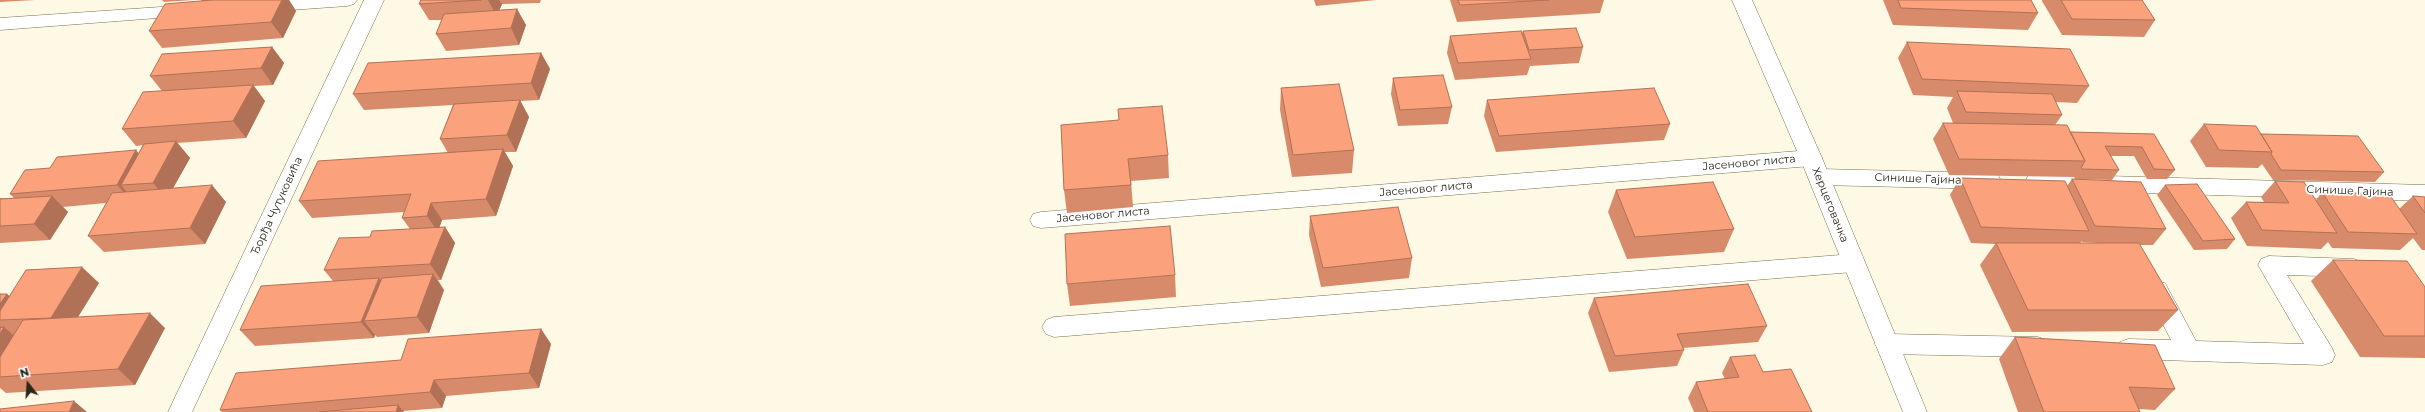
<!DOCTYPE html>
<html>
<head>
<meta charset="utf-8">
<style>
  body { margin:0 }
  #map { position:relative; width:2425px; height:412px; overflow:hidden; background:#fef9e4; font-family:Montserrat,sans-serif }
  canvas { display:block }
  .north { position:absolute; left:8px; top:364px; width:40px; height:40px; -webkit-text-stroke:3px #fff; paint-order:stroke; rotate:343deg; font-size:11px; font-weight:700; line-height:16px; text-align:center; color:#292519 }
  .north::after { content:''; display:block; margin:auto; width:14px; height:18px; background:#292519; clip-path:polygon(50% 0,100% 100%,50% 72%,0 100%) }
</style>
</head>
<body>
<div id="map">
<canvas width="2425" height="412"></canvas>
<div class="north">N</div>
</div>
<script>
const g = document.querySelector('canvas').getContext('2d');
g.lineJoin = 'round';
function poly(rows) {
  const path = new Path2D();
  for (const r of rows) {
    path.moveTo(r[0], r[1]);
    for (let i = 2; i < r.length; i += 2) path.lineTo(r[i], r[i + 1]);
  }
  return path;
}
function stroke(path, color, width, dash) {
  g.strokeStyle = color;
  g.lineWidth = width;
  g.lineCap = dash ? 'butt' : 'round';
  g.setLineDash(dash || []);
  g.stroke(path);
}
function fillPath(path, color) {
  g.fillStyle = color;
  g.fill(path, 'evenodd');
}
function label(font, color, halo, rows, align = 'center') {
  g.font = font + ' Montserrat,sans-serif';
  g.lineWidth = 3.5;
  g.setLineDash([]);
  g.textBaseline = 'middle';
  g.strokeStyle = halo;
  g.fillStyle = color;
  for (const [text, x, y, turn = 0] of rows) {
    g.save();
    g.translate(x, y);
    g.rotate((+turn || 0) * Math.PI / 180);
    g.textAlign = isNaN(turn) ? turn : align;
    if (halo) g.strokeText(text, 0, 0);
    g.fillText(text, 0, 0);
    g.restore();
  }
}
const lane = poly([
  [261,0,357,0,354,4,347,6,262,12,255,10,252,6,255,2,261,0],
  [190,5,197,7,200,11,197,15,0,30,0,18,190,5],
  [1853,254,1861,257,1864,263,1861,269,1853,272,1054,337,1046,334,1042,327,1046,320,1054,317,1853,254],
  [2269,256,2354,259,2362,262,2365,268,2362,274,2354,277,2287,275,2332,348,2335,355,2332,362,2323,365,2128,359,2120,356,2116,349,2120,342,2128,339,2171,340,2145,290,2149,283,2157,281,2165,283,2196,341,2304,344,2258,265,2261,259,2269,256],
  [1887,334,2038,337,2046,340,2050,347,2046,354,2038,357,1887,354,1879,351,1875,344,1879,337,1887,334]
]);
const street = poly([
  [364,0,384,0,192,412,168,412,364,0],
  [1811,150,1819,152,1822,158,1819,164,1811,166,1041,228,1033,226,1030,220,1033,214,1041,212,1811,150],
  [1819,169,1990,173,1998,175,2001,181,1998,187,1990,189,1819,185,1811,183,1808,177,1811,171,1819,169],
  [2036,174,2425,185,2425,201,2036,190,2028,188,2025,182,2028,176,2036,174]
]);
const secondary = poly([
  [1732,0,1752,0,1822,158,1927,412,1903,412,1800,158,1732,0]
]);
stroke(lane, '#787051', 1);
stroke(street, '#787051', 1);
stroke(secondary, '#787051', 1);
fillPath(lane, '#fff');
fillPath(street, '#fff');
fillPath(secondary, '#fff');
fillPath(poly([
  [0,0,35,0,0,2],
  [162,0,193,0,164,2],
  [201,0,289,0,296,11,283,38,162,48,149,31,202,1],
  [421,0,541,0,540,3,502,4,499,10,517,9,526,25,519,45,446,51,436,34,442,20,429,20,419,4],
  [1314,0,1376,0,1316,6],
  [1450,0,1604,0,1600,13,1457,22],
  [1883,0,2031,0,2038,13,2028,30,1893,25],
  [2042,0,2142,0,2155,20,2144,37,2062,35,2042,1],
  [1523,31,1583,47,1579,63,1530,66,1527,75,1455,80,1447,53,1450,36,1522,33],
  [1907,42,2089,86,2077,103,2055,102,2062,115,2055,125,2070,132,2154,134,2175,170,2167,179,2147,179,2134,156,2111,156,2119,170,2112,180,2075,179,2074,177,1949,175,1933,139,1943,123,1953,123,1947,108,1953,97,1913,95,1898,58],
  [272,47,284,63,273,85,254,86,265,101,246,138,177,143,190,158,173,188,226,202,205,244,104,252,88,236,106,203,63,207,68,212,50,240,0,243,0,198,14,198,10,194,50,168,136,150,138,154,143,145,136,146,122,129,162,91,150,76],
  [541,53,550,69,539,100,520,101,529,117,516,152,505,152,513,166,496,216,442,220,439,227,445,227,455,243,441,280,438,280,444,290,429,333,377,337,375,335,374,338,255,346,240,330,333,281,324,270,370,237,410,229,402,218,404,212,312,218,299,201,448,153,440,139,453,105,364,110,353,94],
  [1393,78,1452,107,1448,124,1398,126,1391,94],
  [1281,88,1354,150,1352,173,1292,177,1280,110],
  [1487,100,1670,124,1664,140,1496,152,1484,116],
  [2204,124,2261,134,2384,172,2375,182,2273,180,2262,164,2258,168,2206,167,2190,141],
  [1061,125,1168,155,1169,178,1131,181,1133,207,1067,213,1064,190],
  [1960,178,2067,186,2072,179,2166,229,2153,245,2140,245,2178,310,2158,331,2012,332,1980,265,1995,244,1971,243,1950,195],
  [2082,241,2082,242,2099,243,2080,243],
  [2275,181,2316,200,2322,192,2399,209,2413,196,2425,197,2425,250,2422,250,2413,238,2400,250,2332,248,2328,242,2321,249,2247,246,2231,218,2246,202,2264,202,2261,197],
  [2165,185,2235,239,2227,249,2194,250,2157,195],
  [1616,190,1734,229,1724,252,1627,259,1608,212],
  [1310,216,1412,258,1409,278,1321,287,1309,235],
  [2333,260,2425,287,2425,358,2360,357,2311,281],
  [1175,275,1176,297,1070,306,1067,284],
  [99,283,78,317,165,328,135,385,6,393,0,388,0,294,7,294,9,296],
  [1594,298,1767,326,1758,342,1683,348,1684,350,1677,366,1609,372,1588,313],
  [541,329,551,344,539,388,446,396,442,408,403,411,404,412,222,412,220,410],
  [2015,337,2175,389,2155,410,2139,409,2140,412,2018,412,1999,359],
  [1730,357,1763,372,1812,412,1694,412,1688,398,1696,382,1725,379,1722,373]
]), '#d88b6b');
fillPath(poly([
  [282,0,289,0,296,11,283,38,271,22],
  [488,0,499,0,502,4,497,16],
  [517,9,526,25,519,45,511,28],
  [272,47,284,63,273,85,261,68],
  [541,53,550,69,539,100,531,83],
  [253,85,265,101,246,138,233,121],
  [520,100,529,117,516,152,507,135],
  [176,141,190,158,167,199,153,183],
  [503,149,513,166,496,216,486,199],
  [136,150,150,167,121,185,133,199,132,201,117,185],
  [212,185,226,202,205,244,190,228],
  [52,196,68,212,50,240,34,224],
  [431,203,442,220,438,232,427,216],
  [445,227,455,243,441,280,430,264],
  [82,267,99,283,68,333,51,318],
  [433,274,444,290,429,333,417,317],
  [379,278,391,294,364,321,375,335,374,338,361,322],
  [7,294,24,310,0,320,0,304],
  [150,313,165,328,135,385,118,369],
  [0,326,3,329,4,327,22,343,0,377],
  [541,329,551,344,539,388,529,373],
  [434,380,446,396,442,408,430,392],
  [74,401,87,412,69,412],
  [398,405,404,412,396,412]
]), '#b07157');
const building = poly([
  [212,0,282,0,271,22,149,31,165,4,212,0],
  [421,0,481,0,419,4,421,0],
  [1458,0,1549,0,1460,5,1458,0],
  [1898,0,2031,0,2038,13,1901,8,1898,0],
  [2061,0,2142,0,2155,20,2072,19,2061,0],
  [517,9,511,28,436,34,444,14,517,9],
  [1576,28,1583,47,1529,50,1523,31,1576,28],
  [1521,31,1531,59,1458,63,1450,36,1521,31],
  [1907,42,2070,49,2089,86,1922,79,1907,42],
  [272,47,261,68,150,76,162,54,272,47],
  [541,53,531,83,353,94,368,63,541,53],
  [1443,75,1452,107,1400,110,1393,78,1443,75],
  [1339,84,1354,150,1293,155,1281,88,1339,84],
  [253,85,233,121,122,129,143,92,253,85],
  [1654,88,1670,124,1499,136,1487,100,1654,88],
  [1957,91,2052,94,2062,115,1966,112,1957,91],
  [520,100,507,135,440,139,454,104,520,100],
  [1162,106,1168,155,1128,159,1131,185,1064,190,1061,125,1119,120,1118,109,1162,106],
  [1943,123,2067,125,2085,161,1959,159,1943,123],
  [2204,124,2256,126,2272,152,2219,150,2204,124],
  [2070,132,2154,134,2175,170,2154,169,2142,147,2105,146,2119,170,2082,169,2081,168,2085,161,2070,132],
  [2261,134,2358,136,2384,172,2281,170,2271,154,2272,152,2261,134],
  [176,141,153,183,121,185,144,144,176,141],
  [503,149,486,199,431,203,427,216,402,218,411,194,299,201,318,161,503,149],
  [136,150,117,185,10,194,25,170,50,168,57,157,136,150],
  [1960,178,2065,181,2089,231,1981,227,1960,178],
  [2072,179,2141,182,2166,229,2095,226,2072,179],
  [2275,181,2304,182,2337,233,2262,230,2246,202,2289,203,2275,181],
  [1713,182,1734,229,1635,237,1616,190,1713,182],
  [2197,184,2235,239,2203,241,2165,185,2197,184],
  [212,185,190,228,88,236,112,193,212,185],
  [2322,192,2389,194,2417,234,2348,232,2322,192],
  [52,196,34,224,0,226,0,199,52,196],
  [2413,196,2425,197,2425,213,2413,196],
  [1398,207,1412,258,1323,268,1310,216,1398,207],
  [1170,226,1175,275,1067,284,1065,234,1170,226],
  [445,227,430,264,324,270,339,238,370,237,372,231,445,227],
  [1996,243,2139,243,2178,310,2028,310,1996,243],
  [2333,260,2407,261,2425,287,2425,336,2384,336,2333,260],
  [82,267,51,318,0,320,0,311,26,270,82,267],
  [433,274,417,317,364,321,382,278,433,274],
  [379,278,361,322,240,330,261,286,379,278],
  [1748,284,1767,326,1677,334,1684,350,1615,356,1594,298,1748,284],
  [0,294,7,294,0,304,0,294],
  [150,313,118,369,0,377,0,357,23,320,150,313],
  [4,327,0,334,0,328,4,327],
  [541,329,529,373,434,380,430,392,220,410,236,373,401,360,408,339,541,329],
  [2015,337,2155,345,2175,389,2129,387,2140,412,2044,412,2015,337],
  [1755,355,1763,372,1791,369,1812,412,1708,412,1696,382,1739,377,1730,357,1755,355],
  [74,401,69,412,0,412,0,409,74,401],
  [398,405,396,412,319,412,398,405]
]);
fillPath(building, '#fba27c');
stroke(building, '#b07157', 1);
label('11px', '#292519', '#fff', [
  ["Јасеновог листа",1749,163,-5],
  ["Синише Гајина",1918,179,2],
  ["Јасеновог листа",1426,189,-5],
  ["Синише Гајина",2350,191,2],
  ["Херцеговачка",1830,205,68],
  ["Ђорђа Чутуковића",277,206,-65],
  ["Јасеновог листа",1103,215,-5]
]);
</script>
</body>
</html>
